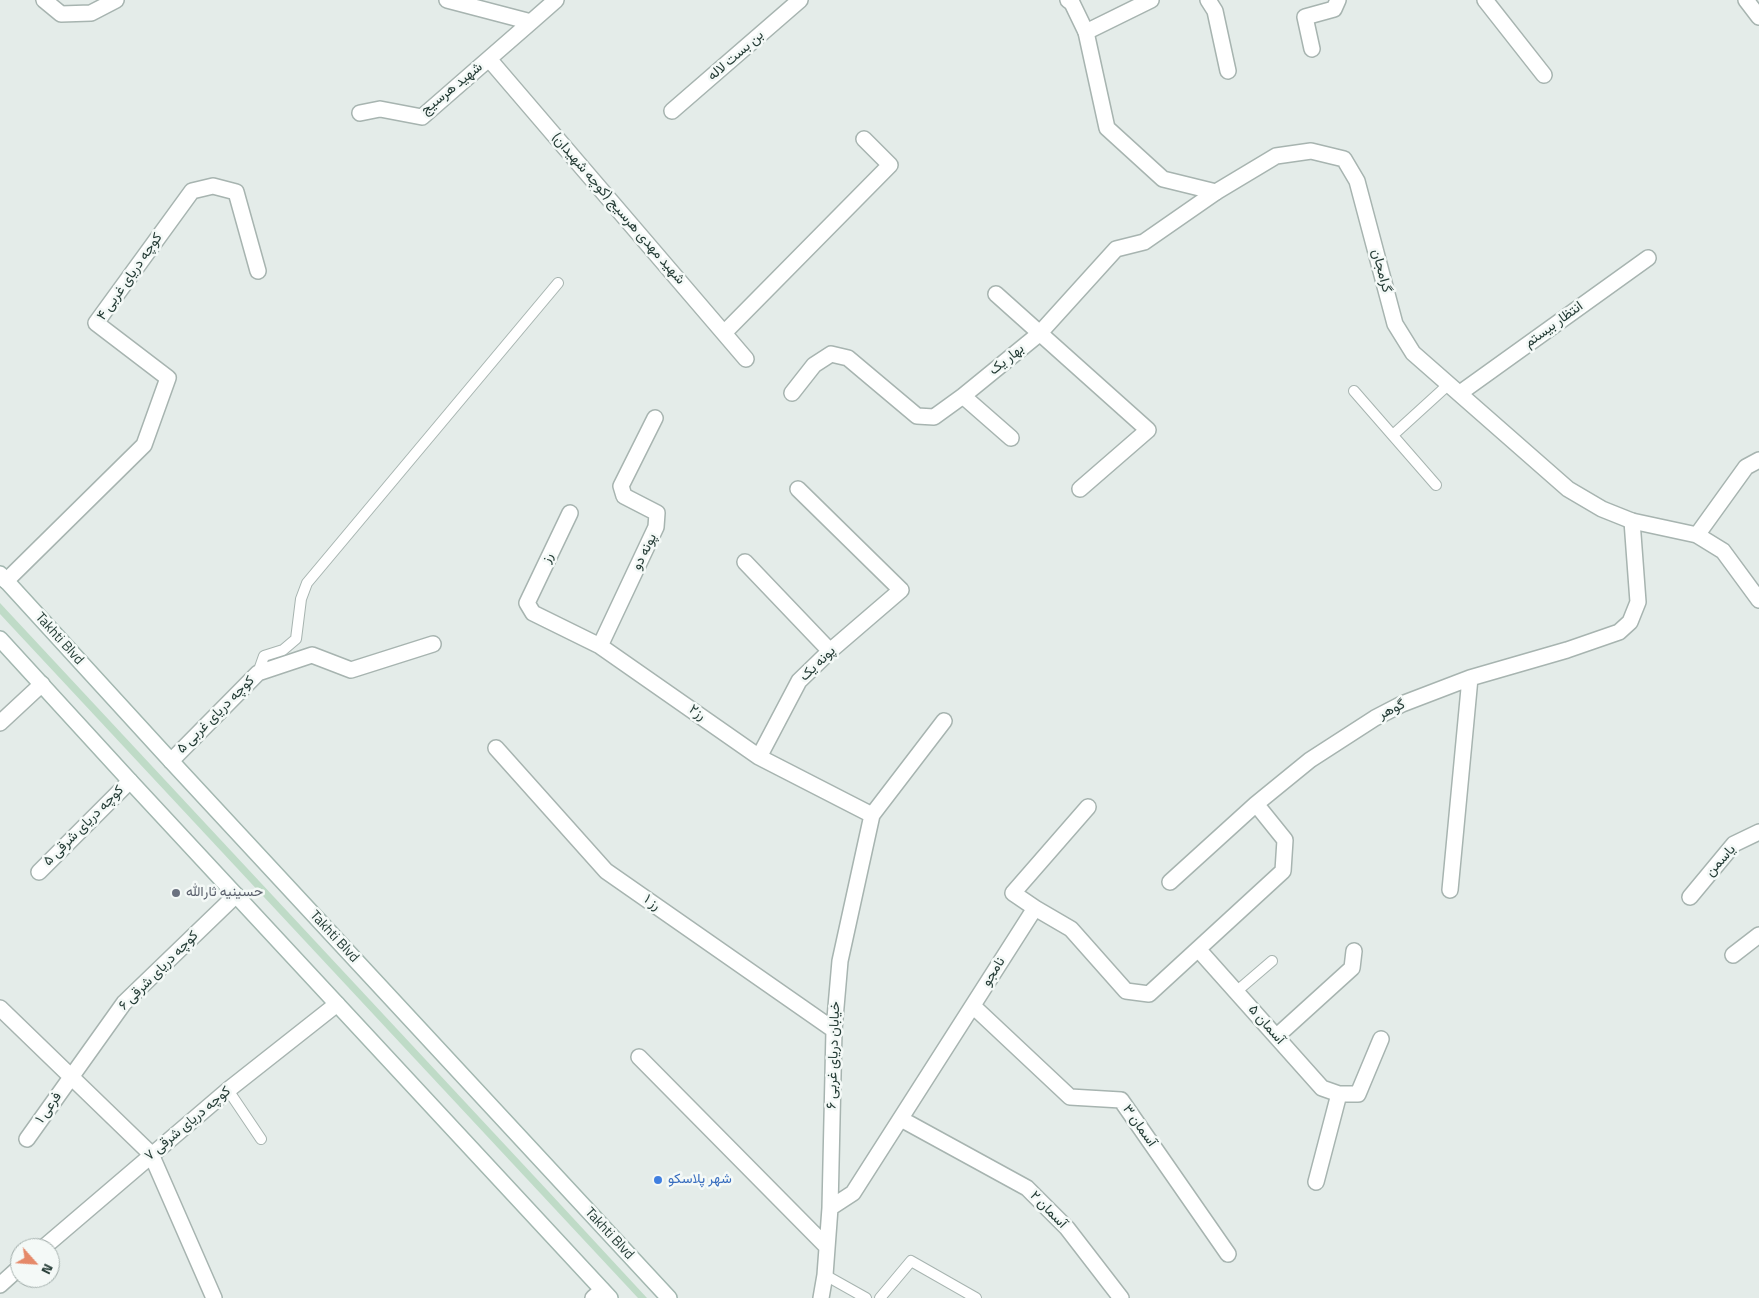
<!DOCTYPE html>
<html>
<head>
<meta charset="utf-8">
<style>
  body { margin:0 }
  #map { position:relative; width:1759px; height:1298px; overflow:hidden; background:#e4ece9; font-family:"Titillium Web",sans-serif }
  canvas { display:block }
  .north { position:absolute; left:10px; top:1238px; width:50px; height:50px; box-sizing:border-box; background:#f4f9f7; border:1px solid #a1adaa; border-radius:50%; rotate:116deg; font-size:14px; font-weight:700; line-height:20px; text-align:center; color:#253c36 }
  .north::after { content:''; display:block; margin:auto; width:18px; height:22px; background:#e58969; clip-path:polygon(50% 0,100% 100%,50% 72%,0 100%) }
</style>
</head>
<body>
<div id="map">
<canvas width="1759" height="1298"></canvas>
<div class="north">N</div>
</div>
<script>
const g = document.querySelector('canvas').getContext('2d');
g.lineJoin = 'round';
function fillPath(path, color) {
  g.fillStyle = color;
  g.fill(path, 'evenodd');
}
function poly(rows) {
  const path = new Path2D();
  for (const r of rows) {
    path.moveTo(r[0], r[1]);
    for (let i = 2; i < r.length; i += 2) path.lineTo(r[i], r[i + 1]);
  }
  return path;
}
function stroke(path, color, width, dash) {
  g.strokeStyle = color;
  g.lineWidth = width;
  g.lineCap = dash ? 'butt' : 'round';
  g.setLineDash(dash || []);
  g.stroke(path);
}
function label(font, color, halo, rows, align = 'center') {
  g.font = font + ' "Titillium Web",Vazirmatn,sans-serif';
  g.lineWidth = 5;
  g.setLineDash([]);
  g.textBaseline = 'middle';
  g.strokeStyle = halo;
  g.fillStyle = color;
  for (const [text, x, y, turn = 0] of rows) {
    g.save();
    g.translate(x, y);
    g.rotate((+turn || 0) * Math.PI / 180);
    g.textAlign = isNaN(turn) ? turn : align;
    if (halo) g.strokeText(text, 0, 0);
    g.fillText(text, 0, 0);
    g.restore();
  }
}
fillPath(poly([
  [0,603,548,1191,647,1298,638,1298,0,614]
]), '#bfdbc7');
const service = poly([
  [1354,391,1436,485],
  [1393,435,1449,384],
  [258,673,264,656,283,650,296,639,301,599,307,583,558,283],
  [1237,991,1272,961],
  [228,1090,261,1139],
  [825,1275,866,1298],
  [880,1298,911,1261,976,1298]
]);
const minor = poly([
  [44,0,61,14,91,13,116,0],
  [447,0,531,22,556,0],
  [1208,0,1215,11,1228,71],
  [1485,0,1544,75],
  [1746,0,1759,17],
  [1086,32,1151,0],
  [1312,49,1305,17,1334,9,1338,0],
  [489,59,746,359],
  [672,111,800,0],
  [360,113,380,109,422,117,531,22],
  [996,294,1148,430,1080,489],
  [724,333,890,165,864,139],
  [792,393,814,365,831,354,848,358,917,416,934,417,963,396,1039,334,1116,249,1144,242,1216,192],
  [1460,393,1648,258],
  [963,396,1011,438],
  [570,513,527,603,533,613,600,646,759,757,872,815],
  [1697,535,1746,467,1759,460],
  [745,562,830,651],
  [6,581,144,445,168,378,96,323,192,191,213,186,236,192,258,271],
  [600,646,656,527,657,513,624,496,621,486,655,418],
  [0,723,42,684],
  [496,748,606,871,834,1030],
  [759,757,799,681,830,651,901,590,798,489],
  [171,761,258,673,312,655,351,670,433,644],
  [39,872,130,781],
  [1170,882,1256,804],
  [1450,890,1470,678],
  [1690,897,1734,844,1759,832],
  [1035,908,1013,893,1088,807],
  [1198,949,1322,1088,1339,1094,1358,1094,1381,1039],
  [1733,955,1759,935],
  [973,1006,1070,1097,1121,1100,1228,1254],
  [0,1008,151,1154,214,1298],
  [1277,1036,1352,968,1354,951],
  [639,1057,827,1247],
  [901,1119,1027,1188,1067,1228,1121,1298],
  [27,1139,124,1003,236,895],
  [1316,1182,1339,1094],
  [830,1208,853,1193,1035,908,1071,929,1126,991,1149,994,1283,871,1285,840,1256,804,1310,760,1375,718,1402,704,1470,678,1567,650,1619,632,1630,622,1638,602,1632,521],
  [43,1248,228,1090,337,1004],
  [0,1285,20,1267],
  [593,1298,602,1290],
  [821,1298,825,1275,830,1208,834,1030,840,961,872,815,944,721]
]);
const tertiary = poly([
  [1068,0,1072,3,1086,32,1107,128,1163,179,1216,192,1276,156,1311,151,1344,159,1357,181,1395,324,1413,353,1568,489,1602,509,1632,521,1697,535,1723,551,1759,600]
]);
const secondary = poly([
  [0,574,171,761,669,1298],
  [0,639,130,781,610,1298]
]);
stroke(service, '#a7b4b0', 12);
stroke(minor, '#a7b4b0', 18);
stroke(tertiary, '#a7b4b0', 18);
stroke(secondary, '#a3b7b0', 18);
stroke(service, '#fff', 10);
stroke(minor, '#fff', 15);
stroke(tertiary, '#fff', 15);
stroke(secondary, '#fff', 15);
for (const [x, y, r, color] of [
  [176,893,5,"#6b7280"],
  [658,1180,5,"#3f7fe0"]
]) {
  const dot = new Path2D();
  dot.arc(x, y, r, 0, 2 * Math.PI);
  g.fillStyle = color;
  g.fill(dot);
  stroke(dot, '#f4f9f7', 2);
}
label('14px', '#253c36', '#f4f9f7', [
  ["بن بست لاله",736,56,-41],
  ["شهید هرسیج",452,89,-39],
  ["شهید مهدی هرسیج (کوچه شهیدان)",618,209,49],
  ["گرامجان",1381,271,75],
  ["کوچه دریای غربی ۴",130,277,-55],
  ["انتظار بیستم",1554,325,-36],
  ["بهار یک",1007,360,-39],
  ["پونه دو",645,552,-64],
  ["رز",548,558,-65],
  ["Takhti Blvd",59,639,48],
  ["پونه یک",818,664,-44],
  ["گوهر",1392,710,-26],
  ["رز۲",697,713,35],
  ["کوچه دریای غربی ۵",216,715,-45],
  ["کوچه دریای شرقی ۵",84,826,-45],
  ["یاسمن",1721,861,-48],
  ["رز ۱",652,903,35],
  ["Takhti Blvd",334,937,47],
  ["کوچه دریای شرقی ۶",159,971,-45],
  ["نامجو",994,972,-58],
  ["آسمان ۵",1266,1025,49],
  ["خیابان دریای غربی ۶",834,1055,-88],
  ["فرعی ۱",49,1108,-55],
  ["کوچه دریای شرقی ۷",188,1124,-40],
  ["آسمان ۳",1139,1126,55],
  ["آسمان ۲",1048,1210,46],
  ["Takhti Blvd",609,1234,47]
]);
label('14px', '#5b616d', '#f4f9f7', [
  ["حسینیه ثارالله",186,893]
], 'left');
label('14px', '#366cbe', '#f4f9f7', [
  ["شهر پلاسکو",668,1180]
], 'left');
</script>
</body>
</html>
